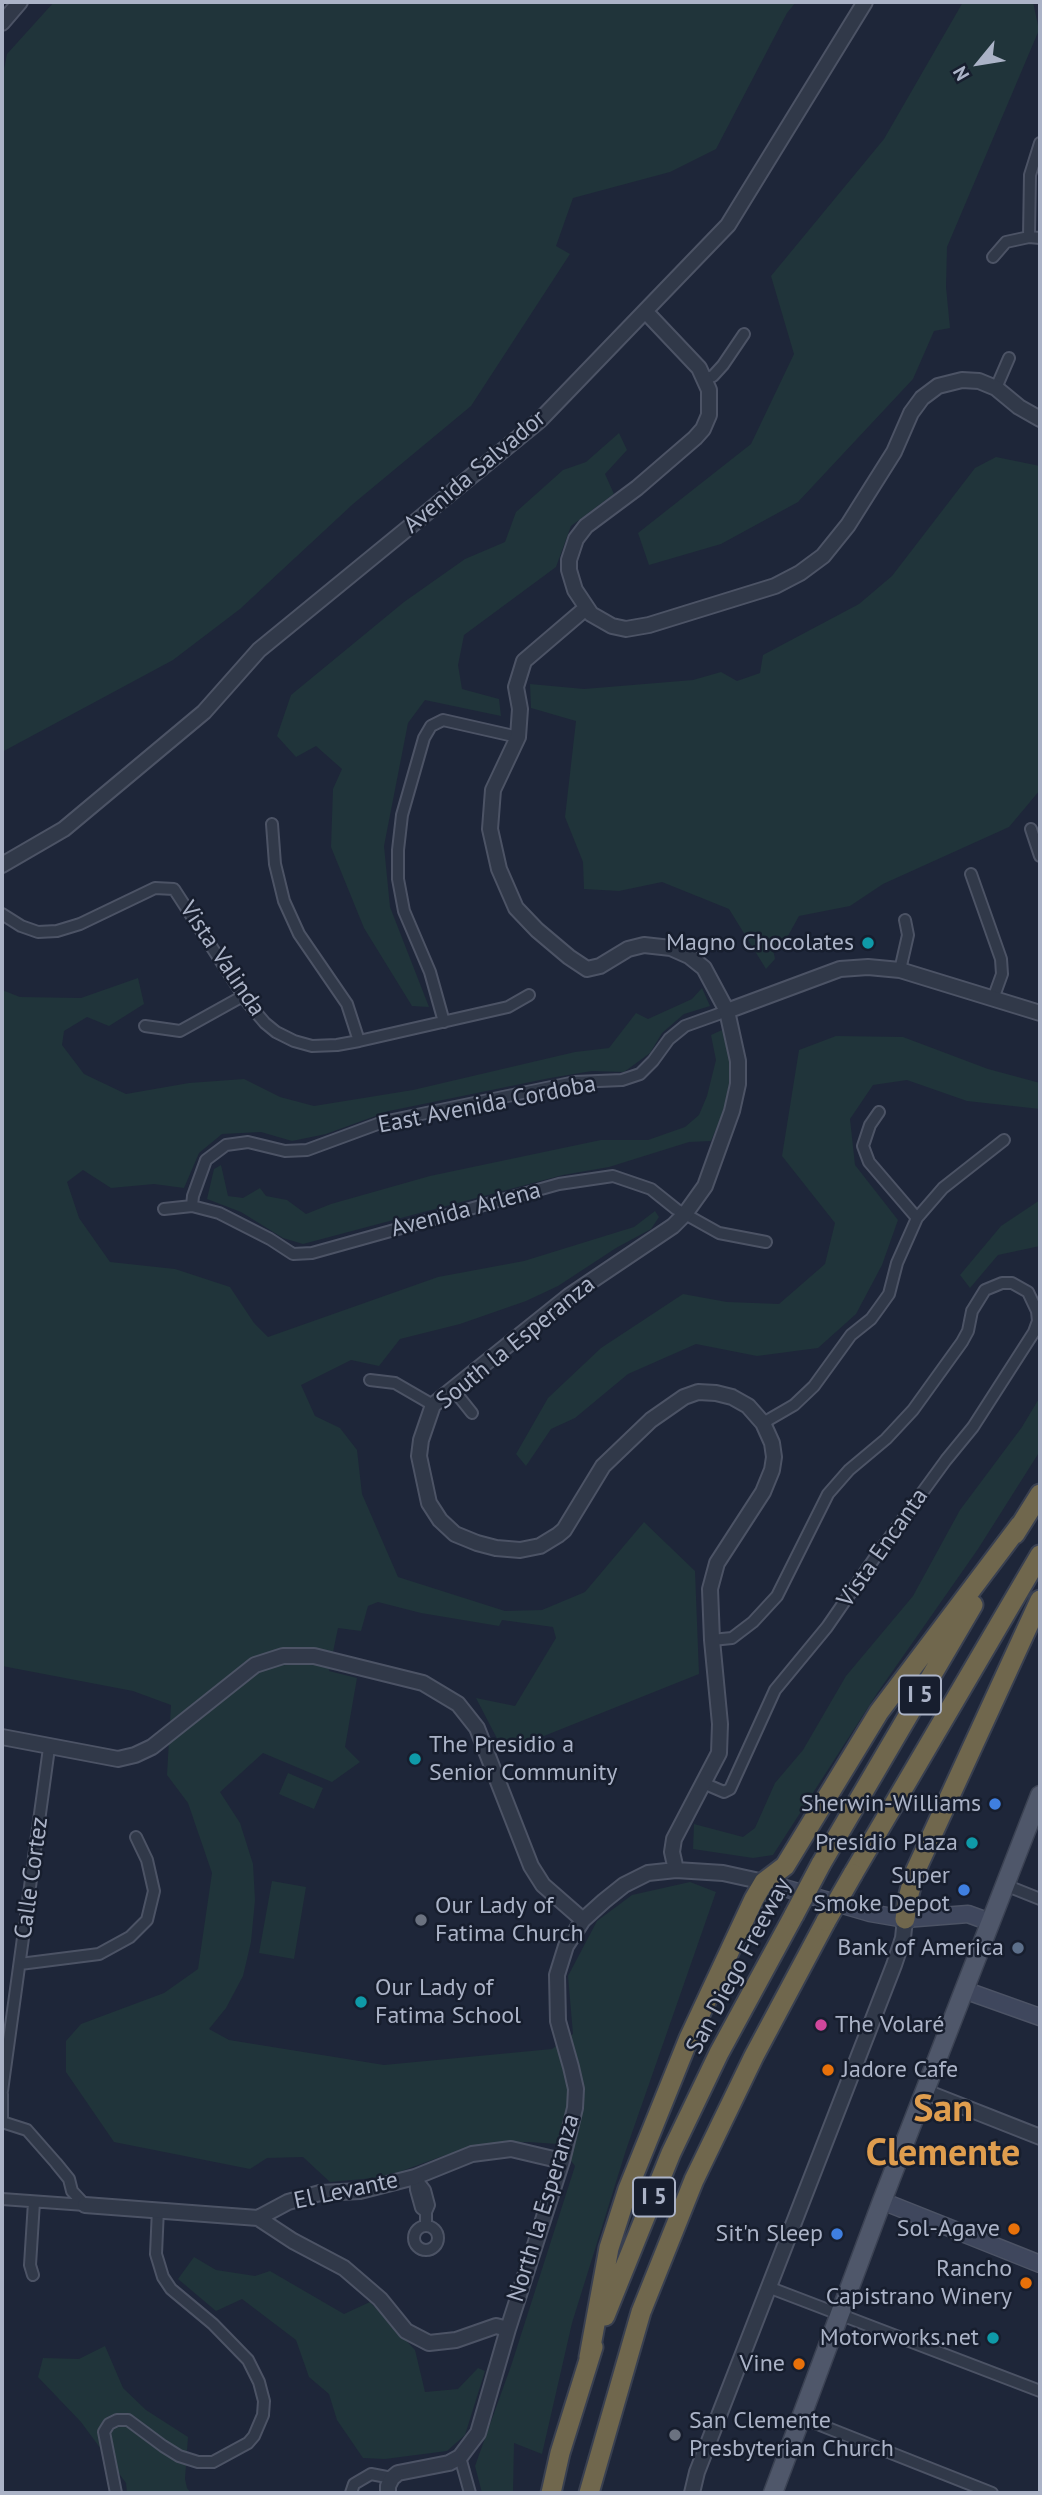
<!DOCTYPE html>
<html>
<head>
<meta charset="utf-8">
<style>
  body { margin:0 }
  #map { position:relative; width:1042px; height:2495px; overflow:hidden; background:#1e2639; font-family:"PT Sans",sans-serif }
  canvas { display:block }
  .frame { position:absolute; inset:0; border:4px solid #abb3c7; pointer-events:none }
  .north { position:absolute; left:944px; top:28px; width:70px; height:70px; -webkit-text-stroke:5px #171e2e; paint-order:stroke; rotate:240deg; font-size:19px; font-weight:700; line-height:28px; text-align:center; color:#abb3c7 }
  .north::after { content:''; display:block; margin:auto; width:24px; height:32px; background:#abb3c7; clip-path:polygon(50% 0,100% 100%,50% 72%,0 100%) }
</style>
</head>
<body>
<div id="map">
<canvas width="1042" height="2495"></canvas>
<div class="frame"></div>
<div class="north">N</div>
</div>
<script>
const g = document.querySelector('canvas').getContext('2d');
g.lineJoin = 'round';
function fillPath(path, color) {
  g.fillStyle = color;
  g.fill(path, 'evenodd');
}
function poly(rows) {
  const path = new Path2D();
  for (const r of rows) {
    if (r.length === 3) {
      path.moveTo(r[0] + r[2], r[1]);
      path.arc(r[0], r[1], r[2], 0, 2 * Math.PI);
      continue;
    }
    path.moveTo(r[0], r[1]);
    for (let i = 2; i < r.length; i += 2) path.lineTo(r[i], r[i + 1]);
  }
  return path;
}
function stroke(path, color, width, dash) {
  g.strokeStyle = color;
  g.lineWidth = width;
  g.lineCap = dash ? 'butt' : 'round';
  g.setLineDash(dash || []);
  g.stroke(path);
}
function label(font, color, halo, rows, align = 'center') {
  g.font = font + ' "PT Sans",sans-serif';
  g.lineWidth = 5;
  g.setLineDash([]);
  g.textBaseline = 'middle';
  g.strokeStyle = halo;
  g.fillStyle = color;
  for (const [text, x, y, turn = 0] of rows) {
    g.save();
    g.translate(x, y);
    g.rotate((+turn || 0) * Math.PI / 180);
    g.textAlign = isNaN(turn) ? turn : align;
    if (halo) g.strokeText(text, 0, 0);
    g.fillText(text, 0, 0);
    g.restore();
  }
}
fillPath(poly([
  [54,2,796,2,787,13,716,149,670,172,573,198,556,246,570,254,471,406,353,504,240,609,173,660,2,752,2,80,7,54],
  [963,2,1033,2,1039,30,947,247,946,287,950,328,934,331,913,379,798,502,721,544,649,565,638,533,751,444,794,354,771,276,884,139],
  [619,433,627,450,605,474,614,494,571,526,556,567,464,635,458,665,462,689,499,699,501,716,425,700,408,723,384,846,390,907,429,1007,412,1006,364,928,331,847,333,789,342,769,316,746,296,757,277,736,291,695,404,602,465,559,505,542,516,512,563,470,586,462],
  [996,457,1040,466,1040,790,1009,827,883,884,850,906,799,916,784,943,773,949,775,959,766,969,729,909,662,882,619,891,584,889,583,862,565,817,576,721,531,708,530,684,584,689,693,680,721,672,737,681,760,673,763,655,859,604,892,576,975,468],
  [138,978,144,1004,109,1026,87,1017,64,1031,62,1045,84,1074,126,1094,189,1083,244,1079,280,1097,314,1106,413,1090,575,1052,609,1048,636,1013,648,1019,692,999,702,988,710,1006,684,1014,662,1033,650,1053,624,1072,592,1071,550,1078,389,1111,326,1134,292,1141,261,1132,222,1134,199,1153,184,1188,154,1184,111,1188,83,1170,67,1182,79,1218,110,1262,175,1269,230,1287,254,1323,268,1337,438,1277,524,1261,634,1227,655,1211,659,1217,651,1229,616,1248,558,1286,526,1301,460,1324,400,1339,379,1366,351,1360,301,1385,315,1416,340,1428,357,1450,362,1494,398,1577,505,1611,542,1610,585,1592,644,1522,695,1571,699,1674,504,1752,476,1698,515,1706,556,1638,553,1627,502,1620,499,1626,421,1613,378,1602,368,1606,361,1631,338,1628,329,1671,357,1678,345,1747,360,1762,332,1782,263,1753,220,1792,240,1823,253,1864,255,1900,251,1942,243,1976,226,2008,209,2029,229,2040,384,2065,552,2049,573,2034,568,1976,597,1921,632,1895,690,1882,716,1892,626,2150,572,2323,542,2454,514,2443,513,2493,482,2493,475,2466,511,2366,575,2166,558,2144,528,2142,486,2144,443,2156,385,2177,330,2182,303,2157,267,2158,250,2169,114,2142,66,2072,66,2041,81,2024,164,1993,198,1969,212,1873,188,1803,167,1775,171,1705,133,1691,2,1666,2,990,20,997,81,998],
  [722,1030,729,1056,730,1079,724,1110,711,1141,689,1142,609,1167,563,1175,303,1244,283,1238,241,1212,207,1199,214,1169,221,1165,228,1196,243,1198,260,1188,266,1196,287,1200,306,1214,331,1204,430,1176,601,1140,648,1140,685,1127,699,1115,707,1096,716,1060,711,1035],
  [836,1036,903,1037,988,1069,1040,1083,1040,1109,967,1101,907,1080,873,1085,850,1119,855,1165,898,1220,882,1265,856,1314,818,1348,757,1356,696,1344,628,1374,575,1418,551,1429,526,1466,516,1454,548,1398,601,1348,683,1294,727,1302,779,1304,825,1264,835,1223,782,1156,799,1050],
  [1040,1200,1040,1246,998,1255,970,1288,960,1275,1001,1226],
  [1040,1397,1040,1451,978,1549,878,1692,773,1855,753,1858,693,1849,694,1824,743,1837,755,1828,775,1783,803,1750,846,1676,913,1596,960,1510,1022,1427],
  [288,1773,323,1788,314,1809,279,1794],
  [272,1881,306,1887,294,1959,259,1953],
  [194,2257,216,2270,255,2276,270,2271,344,2314,370,2302,415,2350,425,2392,458,2389,478,2368,485,2371,465,2435,447,2451,385,2459,363,2458,337,2420,329,2394,309,2377,296,2340,242,2299,216,2311,178,2279],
  [105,2346,123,2388,146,2410,188,2437,185,2479,187,2488,191,2493,127,2493,126,2483,81,2422,38,2377,43,2358,79,2359]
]), '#20343a');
const minor = poly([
  [1029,237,1030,175,1040,143],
  [993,257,1006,242,1029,237,1040,238],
  [705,379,713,376,723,365,744,334],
  [996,388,1009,358],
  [272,824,275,864,284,901,299,934,347,1004,359,1041],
  [1031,829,1040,856],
  [971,874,1001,959,1002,974,993,999],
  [2,914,21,926,38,932,57,931,80,924,155,888,174,889,248,1003,265,1023,276,1032,294,1041,312,1046,337,1045,359,1041,508,1007,529,995],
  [900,970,908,935,905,920],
  [444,1022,430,972,404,911,398,879,398,850,402,815,424,738,431,726,443,720,518,737],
  [145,1026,180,1031,243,996],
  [879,1112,870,1125,863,1146,869,1162,917,1218],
  [192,1206,193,1196,206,1160,226,1145,248,1142,285,1151,307,1150,383,1122,575,1082,622,1080,640,1074,653,1061,669,1039,685,1026,727,1011],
  [164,1209,192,1206,219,1213,270,1239,293,1254,312,1253,559,1184,613,1176,651,1189,676,1209,719,1233,766,1242],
  [370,1380,395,1383,433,1405],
  [452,1388,472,1413],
  [763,1423,794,1405,814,1386,851,1335,871,1319,879,1308,889,1294,897,1263,917,1218,943,1188,1004,1140],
  [703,1783,724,1792,730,1789,775,1690,827,1627,876,1556,946,1460,973,1427,1034,1332,1038,1321,1037,1311,1028,1292,1012,1283,1002,1283,985,1290,972,1311,968,1331,962,1342,913,1410,886,1439,849,1470,828,1494,777,1596,753,1622,732,1638,712,1640],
  [1005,1885,1040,1899],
  [20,1964,99,1954,130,1937,147,1920,154,1891,147,1860,136,1837],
  [2,2091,49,1748],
  [2,2094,2,2118],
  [2,2122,27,2130,56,2163,69,2179,72,2191,85,2205],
  [415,2177,425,2190,429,2205,426,2212,426,2226],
  [415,2177,416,2190,421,2208,426,2212],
  [2,2199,85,2205],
  [426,2238,12],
  [33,2275,30,2265,34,2202],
  [768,2287,1040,2391],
  [800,2417,992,2493],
  [460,2457,470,2493],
  [116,2493,104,2432,109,2424,117,2420,128,2420,163,2446,179,2456,198,2462,213,2462,248,2443,254,2436,263,2415,264,2401,259,2382,248,2360,213,2324,171,2289,163,2277,156,2254,158,2209],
  [351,2493,354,2484,371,2474,392,2478]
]);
const tertiary = poly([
  [2,23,20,2],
  [646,312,699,368,709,390,709,415,703,429,695,438,637,488,586,526,576,539,569,560,569,570,575,590,591,614,612,626,626,629,649,625,775,586,800,573,823,556,848,525,894,452,911,413,922,398,938,386,962,380,979,381,996,388,1019,407,1040,419],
  [586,608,524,661,516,687,520,709,518,737,493,790,490,829,499,869,516,908,537,930,569,957,587,969,600,966,628,949,644,945,671,948,689,956,704,968,727,1011,738,1061,738,1084,732,1111,705,1186,685,1214,673,1226,569,1296,433,1405,421,1440,419,1456,429,1503,440,1520,455,1534,477,1543,496,1548,520,1550,540,1546,558,1535,564,1530,603,1466,651,1420,684,1397,698,1392,716,1393,732,1397,748,1406,763,1423,772,1443,774,1457,772,1470,763,1492,717,1563,710,1589,712,1640,720,1724,719,1753,674,1839,672,1852,676,1870],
  [2,865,64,829,204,712,259,650,540,420,728,225,865,2],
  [727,1011,840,969,868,967,900,970,1040,1013],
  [2,1737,118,1759,135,1755,152,1747,255,1665,283,1656,314,1656,423,1683,458,1704,477,1728,531,1866,543,1885,583,1920],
  [926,2092,1040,2137],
  [85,2205,258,2218,288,2202,320,2193,360,2191,415,2177,472,2154,511,2149,562,2161],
  [258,2218,293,2241,344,2268,380,2299,406,2331,429,2343,456,2340,496,2326,508,2329],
  [388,2493,388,2486,392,2478,398,2473,449,2463,460,2457,478,2433,508,2329,562,2161,575,2108,576,2089,571,2067,558,2021,557,1975,566,1946,583,1920,604,1901,624,1885,648,1873,676,1870,723,1873,764,1882],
  [692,2493,697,2472,894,1965,903,1938,905,1919]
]);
const secondary = poly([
  [764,1882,870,1913,905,1919,968,1914,990,1922],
  [964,1990,1040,2017],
  [882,2201,1040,2264]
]);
const primary = poly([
  [773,2493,882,2201,1040,1795]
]);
const motorway = poly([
  [1015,1534,1040,1494],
  [821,1864,973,1605],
  [853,1874,1040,1555],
  [905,1919,908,1898,915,1872,1040,1600],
  [605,2316,671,2153,719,2053,794,1915],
  [589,2357,609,2248,628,2189,689,2038,754,1899,764,1882,785,1866,879,1712,1020,1525],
  [551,2493,560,2453,593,2347],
  [589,2493,641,2312,694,2180,754,2056,826,1921]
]);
stroke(minor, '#4c5365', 14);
stroke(tertiary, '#4c5365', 18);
stroke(secondary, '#4c5365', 19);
stroke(primary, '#3b4253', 21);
stroke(motorway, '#394051', 23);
stroke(minor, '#313949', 10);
stroke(tertiary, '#313949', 14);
stroke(secondary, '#3f475d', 16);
stroke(primary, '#4f576a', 18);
stroke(motorway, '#70674d', 19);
const motorwayBridge = poly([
  [794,1915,821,1864],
  [826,1921,853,1874]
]);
stroke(motorwayBridge, '#394051', 23, []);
stroke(motorwayBridge, '#70674d', 19);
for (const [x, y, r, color] of [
  [868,943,7,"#0f9aa8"],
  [415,1759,7,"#0f9aa8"],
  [995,1804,7,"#3f7fe0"],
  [972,1843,7,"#0f9aa8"],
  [964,1890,7,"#3f7fe0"],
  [421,1920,7,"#6b7280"],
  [1018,1948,7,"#5c6f8a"],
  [361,2002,7,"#0f9aa8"],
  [821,2025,7,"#d1479c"],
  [828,2070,7,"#e8710a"],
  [1014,2229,7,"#e8710a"],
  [837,2234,7,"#3f7fe0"],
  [1026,2283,7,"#e8710a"],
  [993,2338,7,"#0f9aa8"],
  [799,2364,7,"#e8710a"],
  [675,2435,7,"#6b7280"]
]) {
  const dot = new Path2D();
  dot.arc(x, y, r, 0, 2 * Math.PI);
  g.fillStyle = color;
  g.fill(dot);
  stroke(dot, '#171e2e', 2.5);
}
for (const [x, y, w] of [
  [920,1695,42],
  [654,2197,42]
]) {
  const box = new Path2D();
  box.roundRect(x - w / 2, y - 19.5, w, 39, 5);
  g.fillStyle = '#171e2e';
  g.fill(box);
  stroke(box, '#abb3c7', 2);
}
label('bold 23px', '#abb3c7', null, [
  ["I 5",920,1695],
  ["I 5",654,2197]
]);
label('24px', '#abb3c7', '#171e2e', [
  ["Avenida Salvador",475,472,-40],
  ["Vista Valinda",222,959,56],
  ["East Avenida Cordoba",487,1105,-11],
  ["Avenida Arlena",466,1210,-15],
  ["South la Esperanza",516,1343,-39],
  ["Vista Encanta",883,1548,-55],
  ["Calle Cortez",32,1878,-82],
  ["San Diego Freeway",739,1966,-62],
  ["El Levante",346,2191,-12],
  ["North la Esperanza",544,2208,-73]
]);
label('24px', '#abb3c7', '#171e2e', [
  ["Magno Chocolates",854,943],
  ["The Presidio a",429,1745,"left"],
  ["Senior Community",429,1773,"left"],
  ["Sherwin-Williams",981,1804],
  ["Presidio Plaza",958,1843],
  ["Super",950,1876],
  ["Smoke Depot",950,1904],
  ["Our Lady of",435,1906,"left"],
  ["Fatima Church",435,1934,"left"],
  ["Bank of America",1004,1948],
  ["Our Lady of",375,1988,"left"],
  ["Fatima School",375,2016,"left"],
  ["The Volaré",835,2025,"left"],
  ["Jadore Cafe",842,2070,"left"],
  ["Sol-Agave",1000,2229],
  ["Sit'n Sleep",823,2234],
  ["Rancho",1012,2269],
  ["Capistrano Winery",1012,2297],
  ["Motorworks.net",979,2338],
  ["Vine",785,2364],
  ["San Clemente",689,2421,"left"],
  ["Presbyterian Church",689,2449,"left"]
], 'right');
label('bold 38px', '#df9d4e', '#171e2e', [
  ["San",943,2110],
  ["Clemente",943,2154]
]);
</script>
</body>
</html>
